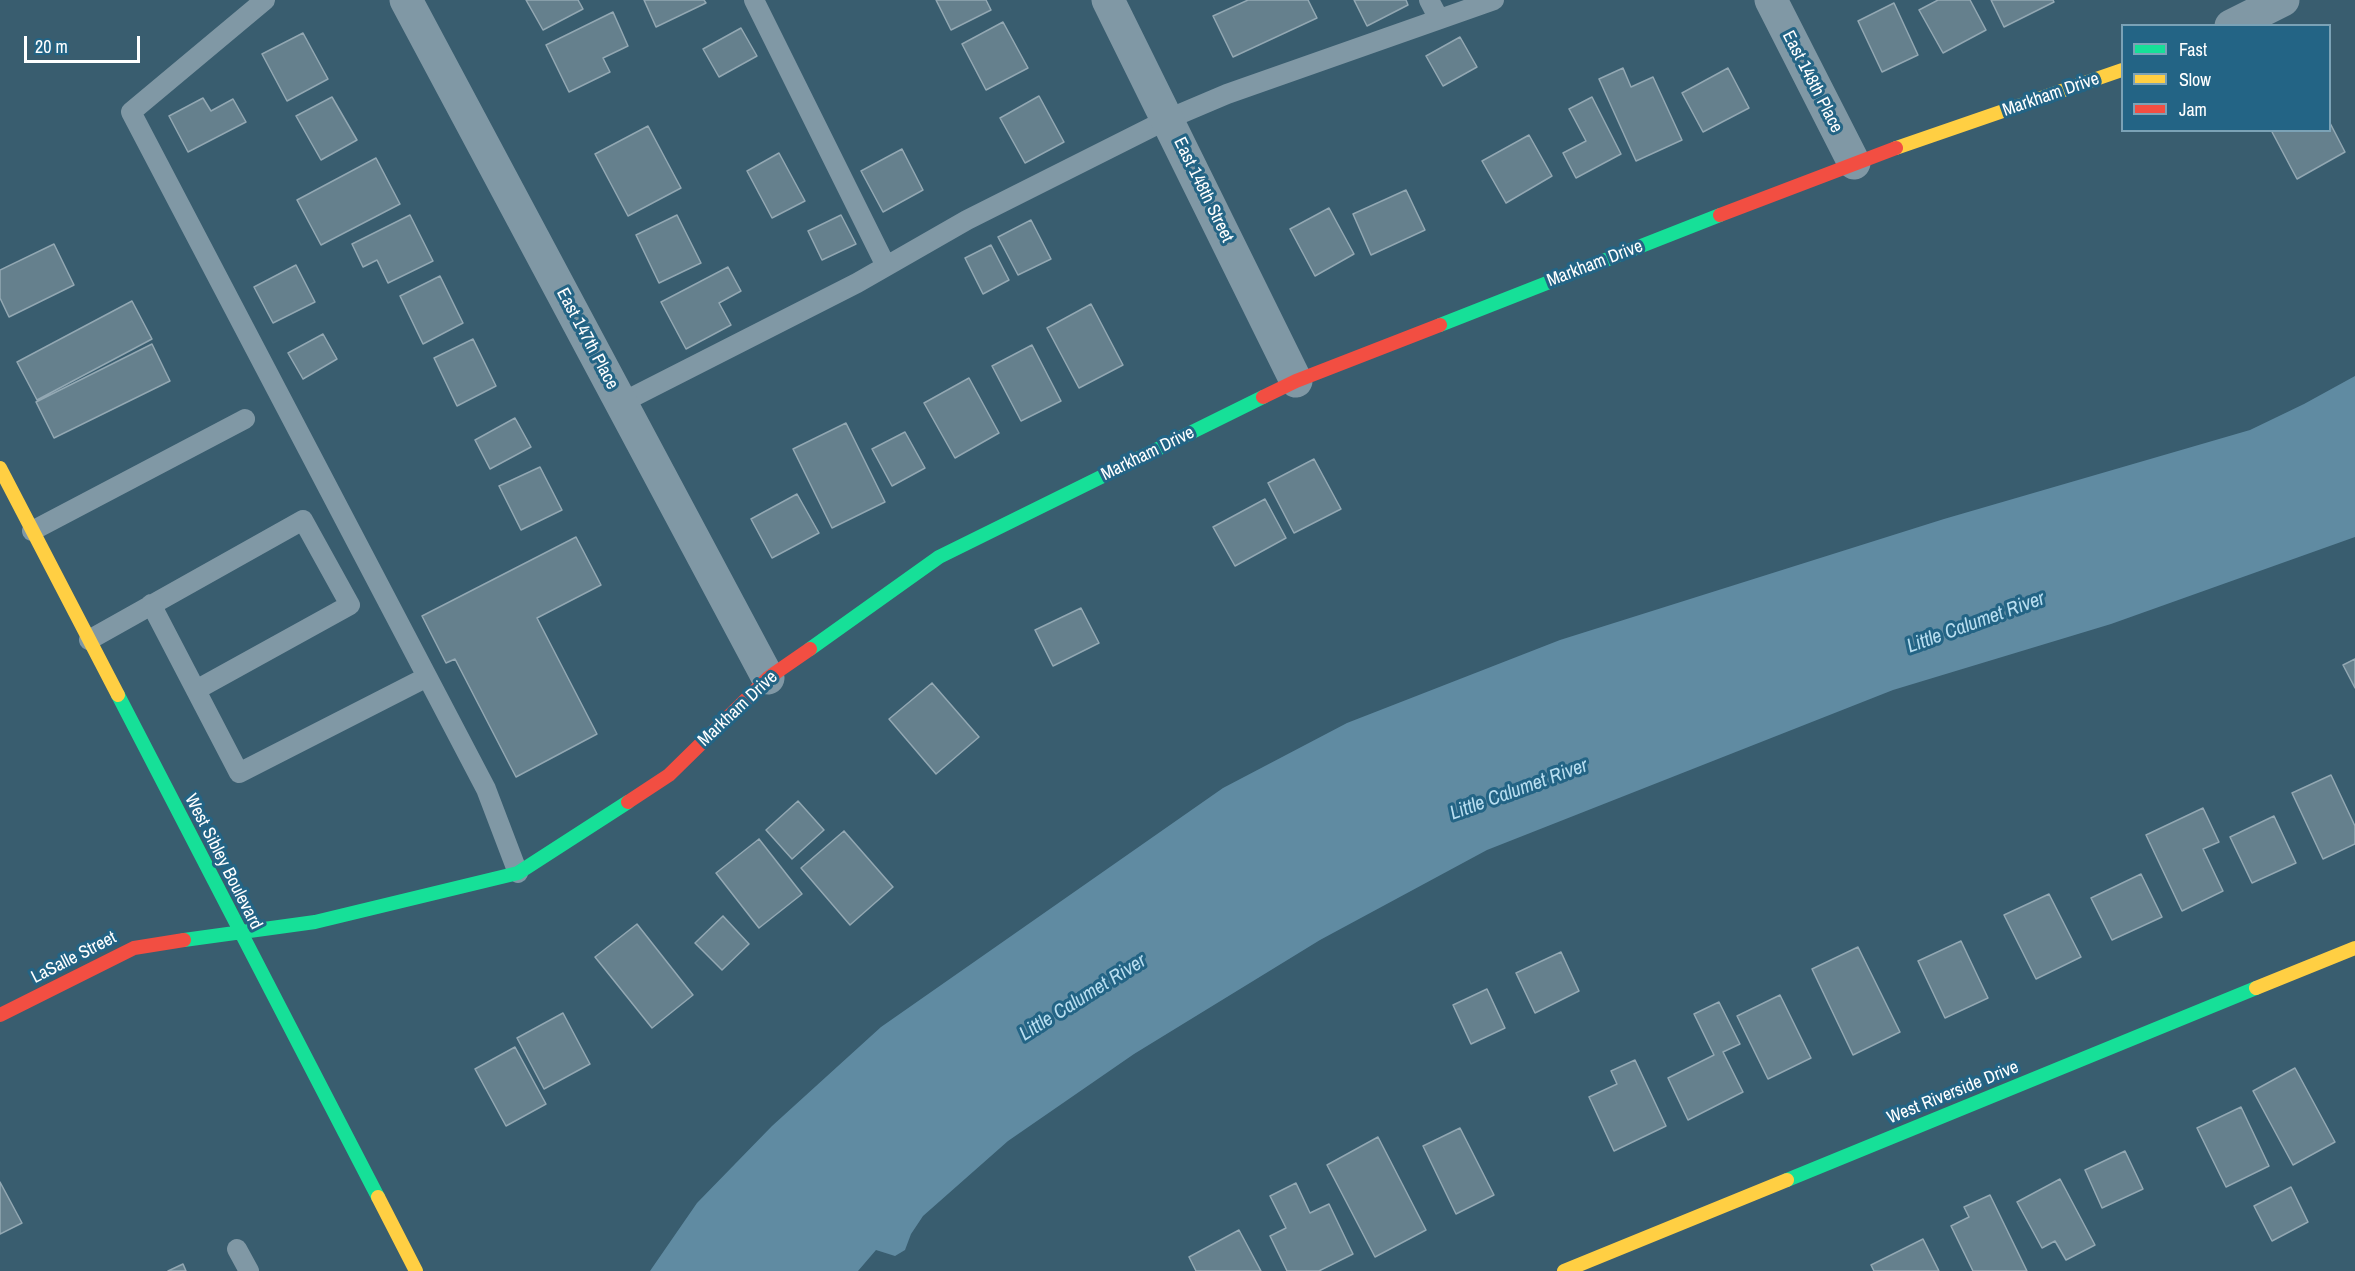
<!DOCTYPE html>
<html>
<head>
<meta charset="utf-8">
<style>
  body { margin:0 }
  #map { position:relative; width:2355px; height:1271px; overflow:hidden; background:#395d6f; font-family:"Archivo Narrow",sans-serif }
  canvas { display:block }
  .legend { position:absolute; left:2121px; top:24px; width:210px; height:108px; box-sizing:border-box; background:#236485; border:2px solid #7ba2b6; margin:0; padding:8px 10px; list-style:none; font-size:18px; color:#fff }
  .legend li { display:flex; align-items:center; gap:12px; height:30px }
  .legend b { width:30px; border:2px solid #7ba2b6 }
  .scale { position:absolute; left:24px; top:36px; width:116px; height:27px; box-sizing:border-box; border:3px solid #fff; border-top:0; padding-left:8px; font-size:18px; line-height:21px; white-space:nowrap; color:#fff; -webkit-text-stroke:4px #236485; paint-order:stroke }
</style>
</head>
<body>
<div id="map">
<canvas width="2355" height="1271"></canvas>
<ul class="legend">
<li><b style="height:8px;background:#16e098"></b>Fast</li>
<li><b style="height:8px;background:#ffcf43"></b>Slow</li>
<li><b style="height:8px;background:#f24e42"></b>Jam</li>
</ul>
<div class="scale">20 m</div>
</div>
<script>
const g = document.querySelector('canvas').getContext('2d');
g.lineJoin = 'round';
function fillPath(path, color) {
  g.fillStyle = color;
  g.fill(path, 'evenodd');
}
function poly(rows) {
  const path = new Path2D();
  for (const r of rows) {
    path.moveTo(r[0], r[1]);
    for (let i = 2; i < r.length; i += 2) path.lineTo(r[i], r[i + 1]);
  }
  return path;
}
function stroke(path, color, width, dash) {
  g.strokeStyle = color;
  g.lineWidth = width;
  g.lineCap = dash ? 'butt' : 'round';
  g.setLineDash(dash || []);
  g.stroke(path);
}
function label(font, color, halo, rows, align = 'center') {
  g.font = font + ' "Archivo Narrow",sans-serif';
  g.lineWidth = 6;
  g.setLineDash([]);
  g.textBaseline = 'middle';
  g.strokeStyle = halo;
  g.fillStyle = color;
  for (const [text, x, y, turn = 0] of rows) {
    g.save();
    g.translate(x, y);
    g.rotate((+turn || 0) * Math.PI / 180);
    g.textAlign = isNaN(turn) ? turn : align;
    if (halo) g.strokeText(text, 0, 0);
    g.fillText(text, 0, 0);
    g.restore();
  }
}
fillPath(poly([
  [2355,376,2355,537,2111,624,1893,690,1487,850,1320,940,1134,1054,1008,1141,923,1216,911,1234,905,1250,895,1256,876,1250,858,1271,650,1271,697,1203,772,1126,881,1027,1223,788,1347,723,1560,640,1944,519,2250,430,2304,404]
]), '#608ba2');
const building = poly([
  [526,0,578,0,583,9,543,30,526,0],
  [644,0,704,0,706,3,656,27,644,0],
  [936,0,986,0,991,10,951,30,936,0],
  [1248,0,1308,0,1317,18,1233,57,1213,16,1248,0],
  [1354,0,1406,0,1408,5,1367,26,1354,0],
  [1938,0,1970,0,1986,30,1943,53,1919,10,1938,0],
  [1991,0,2053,0,2054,2,2004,27,1991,0],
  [1894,3,1918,55,1882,72,1858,21,1894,3],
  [613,12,628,46,603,58,610,72,569,92,546,45,613,12],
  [1003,22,1028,68,986,90,962,44,1003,22],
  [741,28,757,56,719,77,703,49,741,28],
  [303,33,328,79,287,101,262,54,303,33],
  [1460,37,1477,67,1443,86,1426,56,1460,37],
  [1623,68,1631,87,1653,77,1682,140,1636,161,1599,79,1623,68],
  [1728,68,1749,108,1703,132,1682,93,1728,68],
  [1039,96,1064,142,1025,163,1000,118,1039,96],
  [332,97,357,140,321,160,296,116,332,97],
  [1592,97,1621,154,1576,178,1563,153,1586,141,1569,109,1592,97],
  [203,98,211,111,233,99,246,122,188,152,169,116,203,98],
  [2330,123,2345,152,2297,179,2271,130,2330,130,2330,123],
  [648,126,681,188,628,216,595,154,648,126],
  [1529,135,1552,176,1506,203,1482,161,1529,135],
  [902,149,923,190,883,212,861,171,902,149],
  [779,153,805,201,772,218,747,171,779,153],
  [376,158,400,204,321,245,297,200,376,158],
  [1406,190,1425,230,1371,255,1353,214,1406,190],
  [1329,208,1354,254,1315,276,1290,229,1329,208],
  [410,215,433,261,388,283,377,260,363,267,352,244,410,215],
  [677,215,701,263,659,283,636,235,677,215],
  [841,215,856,244,822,260,808,231,841,215],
  [1031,220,1051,259,1018,275,998,237,1031,220],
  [54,244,74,285,9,317,0,298,0,270,54,244],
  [991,245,1009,280,983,294,965,258,991,245],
  [296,265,315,302,273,323,254,287,296,265],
  [728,267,741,291,719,303,731,325,686,349,661,302,728,267],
  [440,276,463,323,423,344,400,296,440,276],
  [132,301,152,339,37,400,17,362,132,301],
  [1091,304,1123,365,1079,388,1047,328,1091,304],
  [323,334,337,359,303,379,288,353,323,334],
  [473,339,496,386,457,406,434,358,473,339],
  [152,344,170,381,54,438,36,402,152,344],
  [1032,345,1061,401,1021,421,992,366,1032,345],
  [969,378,999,433,955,458,924,403,969,378],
  [515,418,531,447,490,469,475,440,515,418],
  [846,423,885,502,832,528,793,449,846,423],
  [905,432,925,468,892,486,872,449,905,432],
  [1314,459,1341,509,1294,533,1268,483,1314,459],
  [540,467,562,510,521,530,499,486,540,467],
  [797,494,819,533,772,558,751,519,797,494],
  [1265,499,1286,538,1235,566,1213,527,1265,499],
  [576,537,601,585,537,618,597,734,516,777,455,659,446,663,422,616,576,537],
  [1081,608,1099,643,1053,666,1035,630,1081,608],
  [2355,659,2355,688,2343,665,2355,659],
  [932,683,979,737,936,774,889,719,932,683],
  [2331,775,2355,826,2355,844,2323,859,2292,793,2331,775],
  [798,801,824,830,792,859,766,830,798,801],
  [2203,808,2219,842,2203,849,2223,891,2182,911,2146,835,2203,808],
  [2274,816,2296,863,2252,883,2230,837,2274,816],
  [844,831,893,887,850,925,801,868,844,831],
  [759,839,802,894,759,928,716,873,759,839],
  [2141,874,2162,917,2112,940,2091,898,2141,874],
  [2049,894,2081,957,2036,979,2004,915,2049,894],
  [723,916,749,944,722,970,695,943,723,916],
  [637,924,693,995,652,1028,595,957,637,924],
  [1961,941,1988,998,1945,1018,1918,961,1961,941],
  [1858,947,1900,1032,1853,1055,1812,969,1858,947],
  [1561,952,1579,991,1535,1013,1516,973,1561,952],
  [1487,989,1505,1028,1471,1044,1453,1005,1487,989],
  [1780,995,1811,1058,1768,1079,1737,1016,1780,995],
  [1719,1002,1740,1044,1723,1052,1743,1092,1688,1120,1668,1078,1714,1055,1694,1014,1719,1002],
  [563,1013,590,1064,544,1089,517,1038,563,1013],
  [515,1047,546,1104,506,1126,475,1069,515,1047],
  [1635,1060,1666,1126,1614,1151,1589,1097,1617,1084,1611,1071,1635,1060],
  [2295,1068,2335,1142,2293,1165,2253,1091,2295,1068],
  [2241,1107,2269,1166,2226,1187,2197,1128,2241,1107],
  [1460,1128,1494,1195,1456,1214,1423,1146,1460,1128],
  [1378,1137,1426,1230,1375,1257,1327,1165,1378,1137],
  [2125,1151,2143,1189,2102,1208,2085,1170,2125,1151],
  [2060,1179,2095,1245,2066,1260,2055,1241,2042,1248,2017,1202,2060,1179],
  [0,1182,22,1223,0,1234,0,1182],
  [1296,1183,1310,1213,1329,1204,1353,1254,1319,1271,1287,1271,1270,1236,1286,1228,1270,1196,1296,1183],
  [2291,1187,2308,1222,2272,1241,2254,1206,2291,1187],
  [1990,1195,2027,1271,1973,1271,1951,1226,1969,1217,1964,1207,1990,1195],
  [1239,1230,1261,1271,1196,1271,1189,1257,1239,1230],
  [1923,1239,1939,1271,1874,1271,1871,1265,1923,1239],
  [183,1264,186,1271,168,1271,183,1264]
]);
fillPath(building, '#65808d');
stroke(building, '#93a8b3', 1.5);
stroke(poly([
  [265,0,131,112,486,789,518,873],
  [754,0,886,266],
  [1429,0,1439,19],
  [621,403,857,283,967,220,1168,119,1227,94,1494,0],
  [32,531,245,419],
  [151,604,239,773,427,677],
  [89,640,303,520,350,605,196,690],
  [237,1249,249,1271]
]), '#8098a5', 20);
stroke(poly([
  [406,0,768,678],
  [1108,0,1296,381],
  [1771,0,1854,163],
  [2231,26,2283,0]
]), '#8098a5', 33);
stroke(poly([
  [1440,325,1720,215],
  [810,649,939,557,1263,397],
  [118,695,378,1197],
  [184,940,315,922,518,873,628,802],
  [1787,1180,2256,988]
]), '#16e098', 14);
stroke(poly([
  [1896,148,2122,70],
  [0,468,118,695],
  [2256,988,2355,948],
  [378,1197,416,1271],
  [1564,1271,1787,1180]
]), '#ffcf43', 14);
stroke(poly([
  [1720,215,1896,148],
  [1263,397,1296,381,1440,325],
  [628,802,669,775,768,678,810,649],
  [0,1015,134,948,184,940]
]), '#f24e42', 14);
label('18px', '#fff', '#236485', [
  ["East 148th Place",1812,82,63],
  ["Markham Drive",2051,95,-19],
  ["East 148th Street",1203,190,64],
  ["Markham Drive",1595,264,-21],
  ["East 147th Place",587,339,62],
  ["Markham Drive",1148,454,-26],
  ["Markham Drive",738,709,-43],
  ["West Sibley Boulevard",223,862,63],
  ["LaSalle Street",74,958,-27],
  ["West Riverside Drive",1953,1093,-22]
]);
label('italic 20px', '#b8def0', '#236485', [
  ["Little Calumet River",1976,623,-20],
  ["Little Calumet River",1519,790,-20],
  ["Little Calumet River",1083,998,-32]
]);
</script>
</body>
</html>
